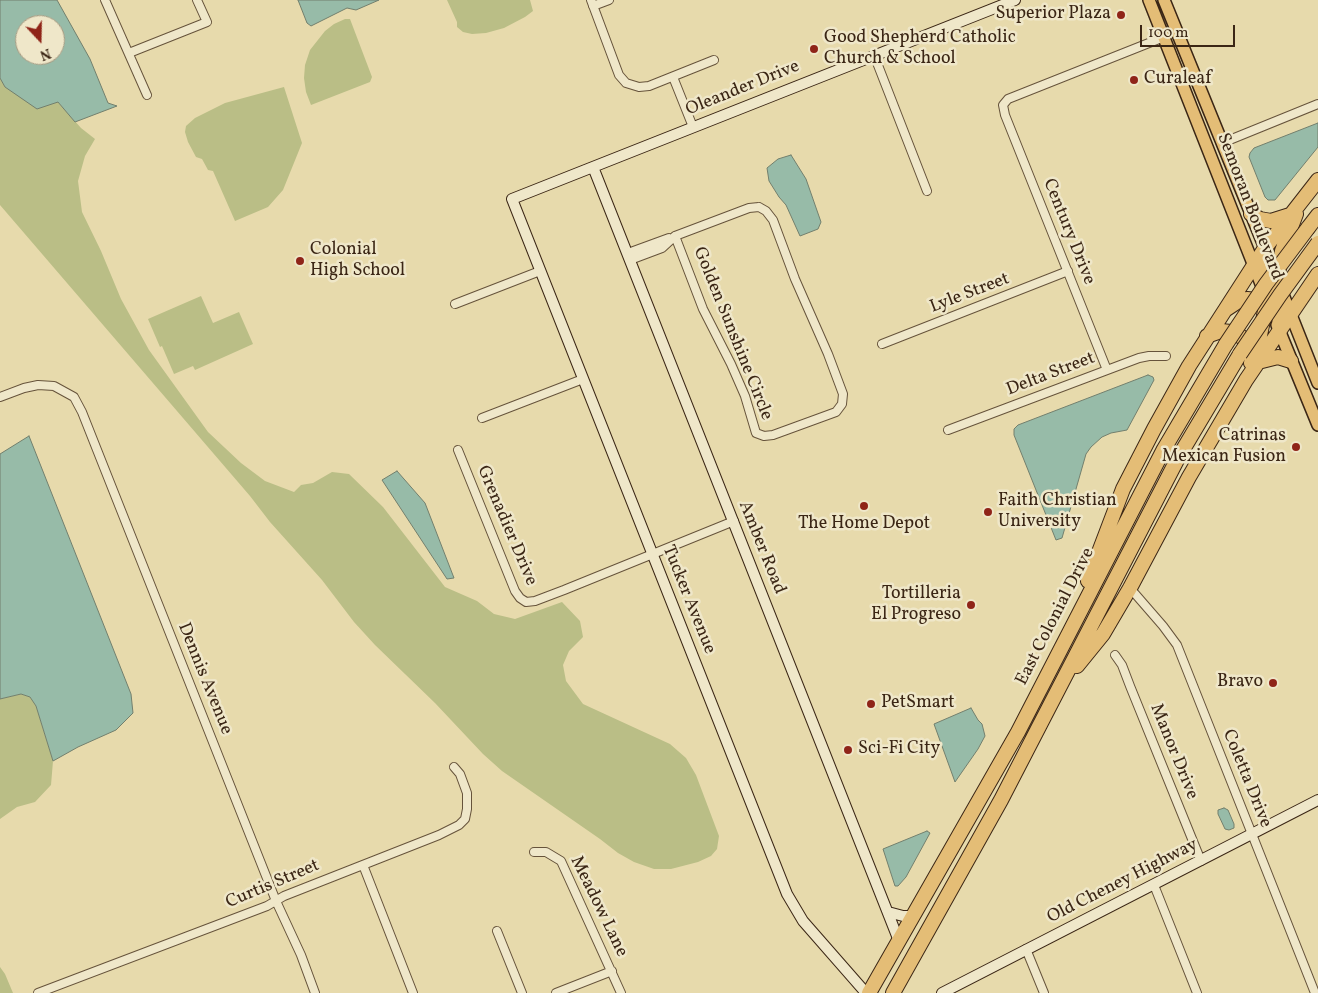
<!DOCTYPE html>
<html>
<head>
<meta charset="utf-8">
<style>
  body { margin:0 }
  #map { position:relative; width:1318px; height:993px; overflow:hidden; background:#e7daac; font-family:Vollkorn,serif }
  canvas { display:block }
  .north { position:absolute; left:15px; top:15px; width:50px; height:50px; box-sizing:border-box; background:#efe7c9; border:1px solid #a79a81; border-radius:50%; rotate:159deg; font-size:14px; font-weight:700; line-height:20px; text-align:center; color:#3b2615 }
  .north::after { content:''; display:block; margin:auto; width:18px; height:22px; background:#8f2418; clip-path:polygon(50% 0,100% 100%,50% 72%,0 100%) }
  .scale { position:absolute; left:1140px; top:25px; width:95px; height:22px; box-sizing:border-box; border:2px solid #3b2615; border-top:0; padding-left:6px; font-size:15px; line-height:18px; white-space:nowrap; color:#3b2615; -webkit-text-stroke:4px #efe7c9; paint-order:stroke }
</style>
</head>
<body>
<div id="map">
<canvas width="1318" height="993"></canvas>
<div class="north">N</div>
<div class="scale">100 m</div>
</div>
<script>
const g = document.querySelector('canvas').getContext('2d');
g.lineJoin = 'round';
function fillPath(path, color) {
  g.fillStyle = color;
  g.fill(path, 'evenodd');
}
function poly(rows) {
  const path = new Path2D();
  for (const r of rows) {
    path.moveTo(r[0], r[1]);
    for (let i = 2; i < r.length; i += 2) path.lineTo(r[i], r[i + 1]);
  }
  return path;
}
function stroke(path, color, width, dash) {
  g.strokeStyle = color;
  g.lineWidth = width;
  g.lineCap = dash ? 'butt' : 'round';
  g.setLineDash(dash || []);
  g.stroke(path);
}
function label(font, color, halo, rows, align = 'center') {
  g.font = font + ' Vollkorn,serif';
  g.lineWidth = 5;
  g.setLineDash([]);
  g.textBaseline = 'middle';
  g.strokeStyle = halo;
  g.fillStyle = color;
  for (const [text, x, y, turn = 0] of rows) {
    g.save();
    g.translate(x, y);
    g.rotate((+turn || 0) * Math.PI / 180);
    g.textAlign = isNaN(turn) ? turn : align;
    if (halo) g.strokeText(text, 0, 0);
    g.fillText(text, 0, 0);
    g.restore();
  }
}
fillPath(poly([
  [447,0,530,0,533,11,525,17,504,28,486,33,472,34,463,32,457,27,457,22],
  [345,19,350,19,372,77,370,82,311,105,306,92,304,78,305,65,310,50,325,31,334,24],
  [0,78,5,87,58,102,81,128,95,139,85,156,78,181,82,212,101,251,121,299,149,350,208,432,241,463,265,481,294,492,301,485,313,483,332,472,349,474,383,507,445,587,477,601,494,614,515,619,562,602,580,621,583,637,569,651,563,665,566,681,583,704,670,744,686,758,696,775,719,836,717,849,711,856,698,862,671,869,654,869,634,862,618,853,600,839,502,771,483,754,435,703,375,645,354,622,322,580,270,522,250,496,0,205],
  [284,87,302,143,283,190,268,207,235,221,213,171,208,170,202,159,196,157,188,142,185,132,186,126,195,118,225,103],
  [201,296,213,323,239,312,253,344,195,370,193,366,174,374,162,346,160,347,148,319],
  [21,694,30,697,36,706,53,761,51,785,35,802,17,807,0,819,0,699],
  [0,967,5,974,13,993,0,993]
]), '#babe86');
const water = poly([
  [0,0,57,0,90,59,108,103,117,106,75,122,58,102,37,109,5,87,0,78,0,0],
  [25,25,55,25,55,55,25,55,25,25],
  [298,0,379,0,356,10,347,8,311,26,307,23,298,0],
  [1318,123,1318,147,1275,200,1268,200,1265,197,1249,157,1250,153,1254,148,1318,123],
  [791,155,806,179,821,222,818,229,800,236,786,205,779,197,769,181,767,168,778,159,791,155],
  [1148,375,1153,377,1154,380,1127,430,1111,433,1102,437,1091,447,1086,454,1062,538,1056,540,1014,435,1014,429,1018,425,1148,375],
  [29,436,131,694,133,713,116,730,78,747,53,761,36,706,30,697,21,694,0,699,0,454,29,436],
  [397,471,425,503,454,578,447,579,382,480,397,471],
  [971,708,978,720,982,724,985,736,978,749,955,782,934,724,971,708],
  [1224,808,1228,810,1234,824,1234,828,1229,830,1225,829,1218,814,1218,810,1224,808],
  [927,831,930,833,906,877,898,886,895,886,883,849,927,831]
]);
fillPath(water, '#97bba8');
stroke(water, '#727f6d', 1);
const street = poly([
  [105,0,147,95],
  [591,0,619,75,626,83,639,87,649,86,714,60],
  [593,6,609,0],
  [129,53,207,22,197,0],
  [874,55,927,191],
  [673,77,693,127],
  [1222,143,1318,104],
  [759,207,766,211,773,220,795,279,828,354,843,394,842,404,836,412,773,435,764,436,756,433,745,396,731,364,703,309,675,236,749,208,759,207],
  [628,253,669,238],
  [630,260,662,248,675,236],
  [455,304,540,271],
  [882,344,1068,271],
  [1107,370,1005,115,1003,105,1008,99,1164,37],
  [0,397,24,388,38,385,54,386,74,397,82,412,276,901,301,955,315,993],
  [482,418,583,379],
  [948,430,1139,358,1149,356,1166,356],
  [458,450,515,591,520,598,526,602,535,601,564,590,734,521],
  [1130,588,1163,626,1177,645,1315,993],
  [1115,655,1122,665,1130,686,1201,861],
  [534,852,546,852,561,861,621,993],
  [363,865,413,993],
  [1154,885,1197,993],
  [497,931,522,993],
  [1026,949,1044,993],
  [38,993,267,906,284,896,439,835,459,825,465,819,467,809,467,793,460,774,454,767],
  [556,993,612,971]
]);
const secondary = poly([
  [593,167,899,941],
  [888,912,903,916,913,916],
  [866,993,803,921,787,894,512,199,1015,0],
  [942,993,1318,800]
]);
const primary = poly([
  [1149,0,1265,294],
  [1164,0,1267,253],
  [1280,287,1318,383],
  [1277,325,1318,425]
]);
const highway = poly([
  [1251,214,1260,219,1271,221,1290,215],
  [1308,228,1318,215],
  [1225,310,1237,302,1247,299,1266,301],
  [1280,331,1277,279,1282,251,1296,214],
  [1207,336,1221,331,1231,332,1239,335,1246,341,1252,353],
  [1258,362,1278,357,1291,361],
  [1251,363,1258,345,1267,301,1265,248],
  [1088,581,1123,489,1154,429,1189,366,1265,248,1318,180],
  [1077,666,1103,634,1130,588,1189,477,1246,380,1318,274],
  [869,993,1018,732,1164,449,1226,344],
  [893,993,1001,800,1178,458,1240,354]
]);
stroke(street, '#66533b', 10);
stroke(secondary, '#3b2615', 12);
stroke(primary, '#3b2615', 14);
stroke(highway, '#3b2615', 16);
stroke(street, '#efe7c9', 8);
stroke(secondary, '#efe7c9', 10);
stroke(primary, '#e4bd76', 11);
stroke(highway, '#e4bd76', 14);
const highwayBridge = poly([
  [1226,344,1266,284,1308,228],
  [1240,354,1280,295,1318,243]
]);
stroke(highwayBridge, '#3b2615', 16, []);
stroke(highwayBridge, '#e4bd76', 14);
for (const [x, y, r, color] of [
  [1121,15,5,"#8f2418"],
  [814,49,5,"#8f2418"],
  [1134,80,5,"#8f2418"],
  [300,261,5,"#8f2418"],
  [1296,447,5,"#8f2418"],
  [864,506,5,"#8f2418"],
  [988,512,5,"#8f2418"],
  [971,605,5,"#8f2418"],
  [1273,683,5,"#8f2418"],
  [871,704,5,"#8f2418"],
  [848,750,5,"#8f2418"]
]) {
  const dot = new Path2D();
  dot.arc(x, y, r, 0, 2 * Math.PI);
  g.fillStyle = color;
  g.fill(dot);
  stroke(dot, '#efe7c9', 2);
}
label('18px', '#3b2615', '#efe7c9', [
  ["Superior Plaza",1111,15,"right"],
  ["Good Shepherd Catholic",824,39],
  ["Church & School",824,60],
  ["Curaleaf",1144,80],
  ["Colonial",310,251],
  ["High School",310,272],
  ["Catrinas",1286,437,"right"],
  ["Mexican Fusion",1286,458,"right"],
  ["Faith Christian",998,502],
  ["University",998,523],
  ["The Home Depot",864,525,"center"],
  ["Tortilleria",961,595,"right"],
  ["El Progreso",961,616,"right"],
  ["Bravo",1263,683,"right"],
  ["PetSmart",881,704],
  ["Sci-Fi City",858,750]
], 'left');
label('18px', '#3b2615', '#efe7c9', [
  ["Oleander Drive",743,89,-22],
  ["Semoran Boulevard",1249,207,69],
  ["Century Drive",1068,232,68],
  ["Lyle Street",970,294,-21],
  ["Golden Sunshine Circle",732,334,68],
  ["Delta Street",1051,375,-21],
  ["Grenadier Drive",506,526,67],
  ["Amber Road",761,548,68],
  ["Tucker Avenue",688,600,68],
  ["East Colonial Drive",1056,617,-63],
  ["Dennis Avenue",204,679,68],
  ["Manor Drive",1173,752,68],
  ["Coletta Drive",1246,779,68],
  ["Old Cheney Highway",1123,882,-27],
  ["Curtis Street",273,885,-23],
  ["Meadow Lane",598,907,64]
]);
</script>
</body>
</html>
